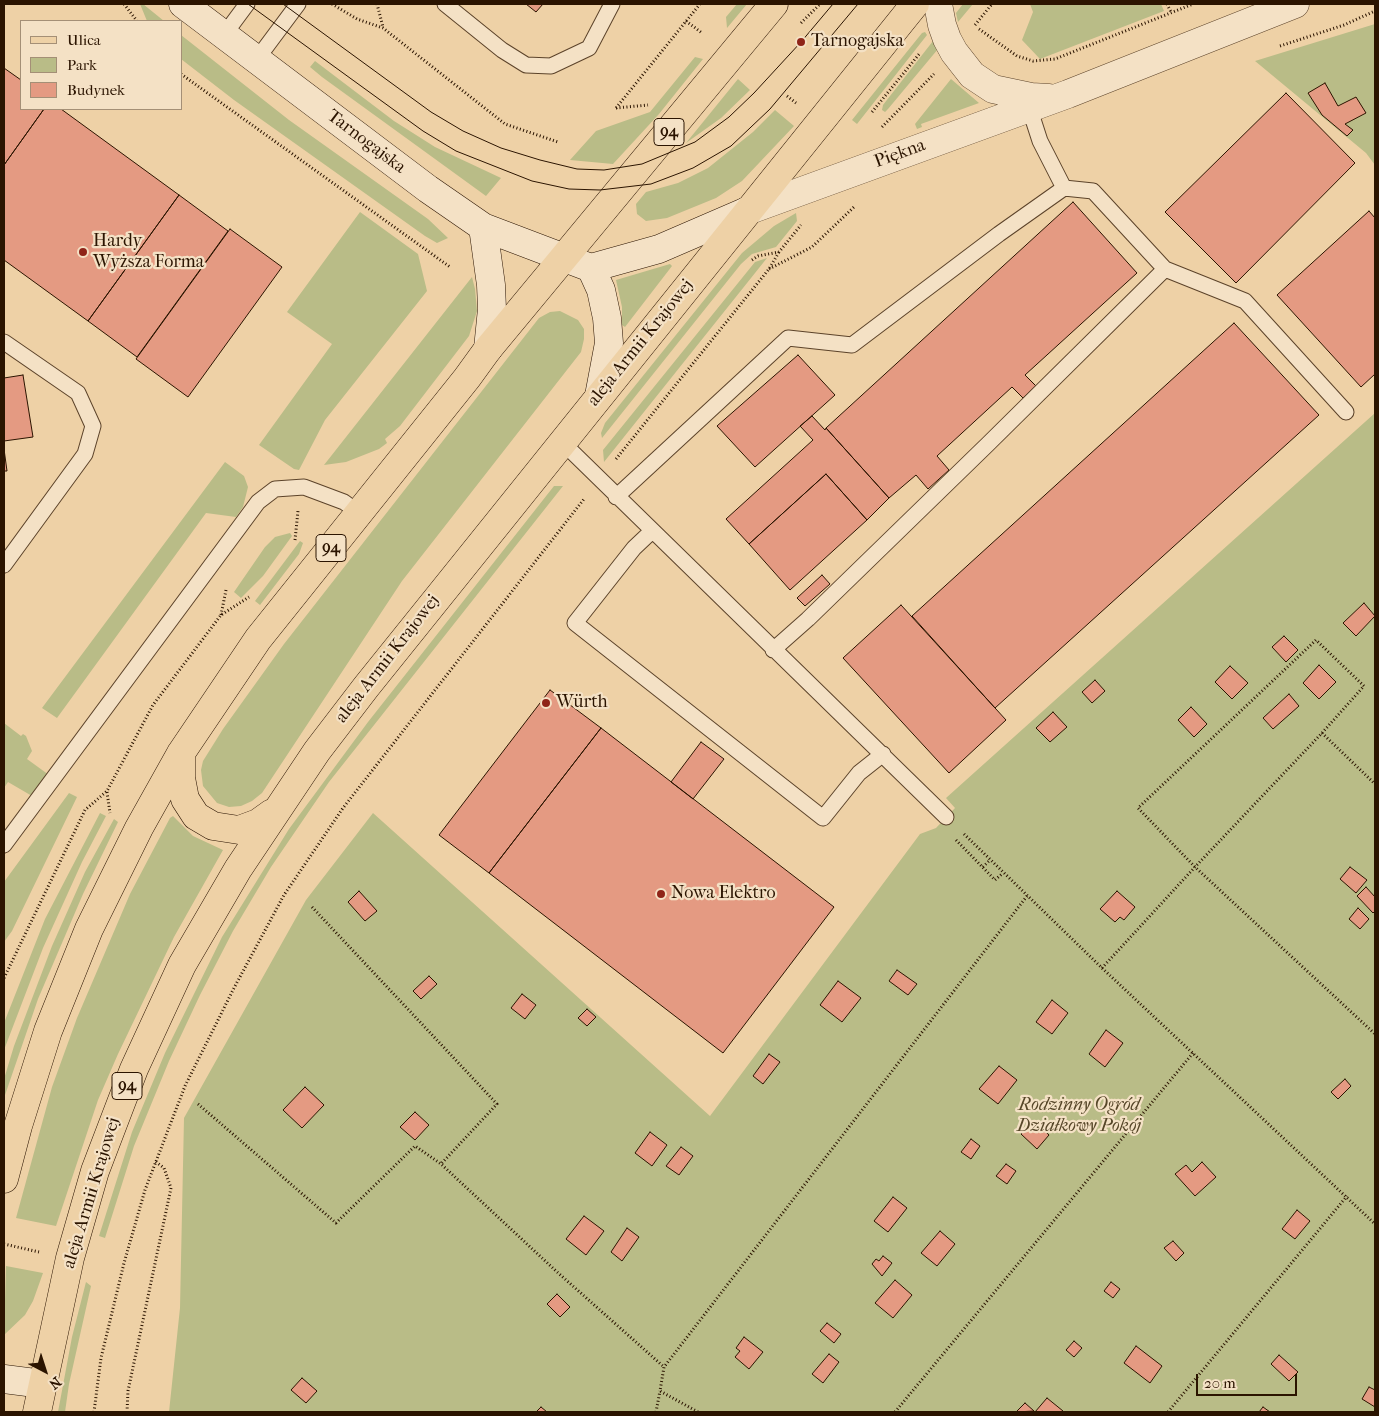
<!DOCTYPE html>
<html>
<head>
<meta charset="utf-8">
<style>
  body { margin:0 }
  #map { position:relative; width:1379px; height:1416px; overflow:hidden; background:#eed1a6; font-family:"IM FELL French Canon",serif }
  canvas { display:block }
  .frame { position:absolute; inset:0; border:5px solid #2b1400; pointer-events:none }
  .legend { position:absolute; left:20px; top:20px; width:162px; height:90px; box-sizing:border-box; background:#f4e1c5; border:1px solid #a48f76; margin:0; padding:6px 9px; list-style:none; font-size:15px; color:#2b1400 }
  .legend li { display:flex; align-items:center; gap:10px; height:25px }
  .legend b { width:25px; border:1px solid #a48f76 }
  .north { position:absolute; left:20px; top:1346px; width:50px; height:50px; -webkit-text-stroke:4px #f4e1c5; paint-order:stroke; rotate:140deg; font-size:14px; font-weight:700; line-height:20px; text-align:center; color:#2b1400 }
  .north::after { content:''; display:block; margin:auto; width:18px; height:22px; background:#2b1400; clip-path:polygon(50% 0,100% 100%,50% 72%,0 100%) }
  .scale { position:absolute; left:1196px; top:1374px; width:101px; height:22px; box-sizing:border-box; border:2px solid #2b1400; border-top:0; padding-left:6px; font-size:15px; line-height:18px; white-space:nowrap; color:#2b1400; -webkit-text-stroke:4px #f4e1c5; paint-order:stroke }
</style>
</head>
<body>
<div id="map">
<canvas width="1379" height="1416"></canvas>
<div class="frame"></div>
<ul class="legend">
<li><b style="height:6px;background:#eed1a6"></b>Ulica</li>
<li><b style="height:14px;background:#b9bc87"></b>Park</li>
<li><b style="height:14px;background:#e49a82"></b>Budynek</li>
</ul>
<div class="north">N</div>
<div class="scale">20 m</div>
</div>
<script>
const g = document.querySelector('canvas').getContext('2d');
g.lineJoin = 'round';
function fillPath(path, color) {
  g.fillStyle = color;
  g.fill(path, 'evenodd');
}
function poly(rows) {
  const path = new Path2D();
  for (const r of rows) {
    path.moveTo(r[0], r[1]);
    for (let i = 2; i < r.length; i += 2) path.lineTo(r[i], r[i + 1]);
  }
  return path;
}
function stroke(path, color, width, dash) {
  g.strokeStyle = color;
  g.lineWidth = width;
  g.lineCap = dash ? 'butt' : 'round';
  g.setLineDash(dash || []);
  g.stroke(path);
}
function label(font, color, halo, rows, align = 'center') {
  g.font = font + ' "IM FELL French Canon",serif';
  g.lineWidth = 4.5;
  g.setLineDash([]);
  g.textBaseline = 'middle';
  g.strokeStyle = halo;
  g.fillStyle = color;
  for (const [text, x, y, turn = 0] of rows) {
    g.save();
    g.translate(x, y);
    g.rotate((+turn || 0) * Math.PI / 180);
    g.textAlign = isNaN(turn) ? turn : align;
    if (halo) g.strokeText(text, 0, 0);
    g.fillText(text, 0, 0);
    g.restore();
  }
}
fillPath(poly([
  [140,4,143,4,164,21,147,21],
  [737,4,747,4,727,28,726,17],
  [963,4,973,4,958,22,956,13],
  [1030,4,1161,4,1164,11,1040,59,1022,40,1033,12],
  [1375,24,1375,165,1366,153,1255,61],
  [925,32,927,35,857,124,852,120,922,33],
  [181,35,289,120,428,219,448,238,437,243,425,236,234,100,181,59],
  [933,41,938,49,888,109,885,112,882,110,883,105],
  [695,57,703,59,659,114,613,164,570,160,596,131,650,112],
  [315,61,394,121,435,147,501,178,486,196,322,77,310,67],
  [738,79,750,90,721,118,686,143],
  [951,79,979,103,921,124,922,127,917,129,915,124],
  [775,110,794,126,742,181,716,198,667,218,646,221,637,214,636,204,646,192,678,183,708,168,753,132],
  [360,212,418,254,427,291,325,420,299,470,294,469,259,445,332,344,287,312],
  [796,213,797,221,776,247,752,254,741,264,602,438,601,433,605,423,742,253,774,226],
  [767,258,604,462,603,450,755,262],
  [670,264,672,266,625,327,622,325,622,307,616,280],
  [472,277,475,289,477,311,469,336,400,426,385,439,387,443,379,449,346,462,324,465],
  [560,311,578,320,584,329,584,339,581,352,402,581,262,793,252,801,241,806,229,807,217,803,203,786,201,770,203,761,223,729,284,644,539,318,550,312],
  [1375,413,1375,1412,169,1412,180,1308,184,1118,306,900,373,813,710,1116,920,834,936,828,955,808,946,798],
  [225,462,244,476,248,487,243,507,236,517,206,513,57,718,42,708],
  [554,486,563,486,329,782,271,867,233,931,200,995,169,1061,134,1146,105,1238,99,1236,132,1132,165,1053,222,937,289,829,368,722],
  [290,533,292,536,263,576,241,598,234,592,265,547,275,537],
  [300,541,303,543,299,554,260,605,255,601],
  [4,723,21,736,23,734,26,736,32,751,27,759,49,775,32,796,8,782,4,788],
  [69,793,77,797,12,931,4,942,4,882],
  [100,813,106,816,82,862,43,948,4,1050,4,1023,45,919],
  [173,816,193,836,223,850,174,937,118,1054,98,1100,56,1226,16,1218,52,1087,77,1018,130,894,170,818],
  [114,819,118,822,83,894,38,999,4,1098,4,1079,14,1046,52,946,85,872],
  [6,1266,43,1273,33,1301,25,1315,4,1335],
  [86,1282,91,1286,69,1384,65,1412,58,1412,72,1337]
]), '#b9bc87');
const building = poly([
  [526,4,543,4,536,12,526,4],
  [4,68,21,80,21,109,44,109,4,165,4,68],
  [1325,83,1338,106,1356,97,1366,113,1345,124,1353,130,1347,136,1322,115,1308,93,1325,83],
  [1286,93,1355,163,1236,283,1165,212,1286,93],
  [44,109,61,109,179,195,88,321,4,260,4,165,44,109],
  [179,195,228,231,137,357,88,321,179,195],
  [1073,202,1137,273,1025,375,1036,386,1023,398,1012,387,937,456,949,470,928,489,916,475,889,498,826,428,1073,202],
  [1369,211,1375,218,1375,374,1361,387,1277,295,1369,211],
  [230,229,282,267,188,397,136,359,230,229],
  [1234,323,1319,415,995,708,912,616,1234,323],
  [798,355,835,395,755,467,717,426,798,355],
  [23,375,33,437,4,441,4,378,23,375],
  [812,416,825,430,826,428,889,498,867,520,826,474,749,544,726,519,813,440,800,426,812,416],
  [4,449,7,471,4,471,4,449],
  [826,474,867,520,790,590,749,544,826,474],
  [822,575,830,584,805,606,797,598,822,575],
  [1364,603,1375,616,1356,636,1343,623,1364,603],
  [901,605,1006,720,949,773,843,658,901,605],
  [1284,636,1298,650,1286,662,1272,647,1284,636],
  [1319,665,1336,682,1319,699,1303,683,1319,665],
  [1230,666,1248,683,1232,699,1215,682,1230,666],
  [1095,680,1105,691,1092,703,1082,692,1095,680],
  [550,690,601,728,489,873,439,835,550,690],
  [1289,694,1299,706,1273,729,1263,718,1289,694],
  [1191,707,1207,724,1194,737,1178,720,1191,707],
  [1053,712,1067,727,1050,742,1036,728,1053,712],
  [601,728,834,907,723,1053,489,873,601,728],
  [701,742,724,759,693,799,671,782,701,742],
  [1350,867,1367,880,1356,893,1340,879,1350,867],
  [1366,887,1375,897,1375,911,1373,913,1357,896,1366,887],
  [359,891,377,911,365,921,348,902,359,891],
  [1117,891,1135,907,1124,920,1120,917,1115,922,1100,909,1117,891],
  [1358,908,1369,919,1360,929,1349,919,1358,908],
  [897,970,917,984,908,995,889,981,897,970],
  [429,976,437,984,421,999,413,991,429,976],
  [838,981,861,998,842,1022,820,1005,838,981],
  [522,994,536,1005,525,1019,511,1008,522,994],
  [1052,1000,1068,1013,1052,1034,1036,1022,1052,1000],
  [587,1009,596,1017,587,1026,578,1018,587,1009],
  [1106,1030,1123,1043,1105,1067,1089,1054,1106,1030],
  [769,1054,780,1062,763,1084,753,1076,769,1054],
  [999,1066,1017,1080,998,1104,979,1089,999,1066],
  [1345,1079,1351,1086,1338,1099,1331,1092,1345,1079],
  [305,1087,324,1105,302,1128,283,1110,305,1087],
  [415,1112,429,1125,415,1140,400,1127,415,1112],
  [1037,1124,1049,1135,1037,1149,1021,1134,1028,1126,1032,1130,1037,1124],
  [650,1132,667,1145,652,1166,635,1153,650,1132],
  [971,1139,980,1146,971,1159,961,1152,971,1139],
  [681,1147,693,1156,679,1175,666,1166,681,1147],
  [1202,1162,1216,1177,1195,1196,1175,1174,1186,1165,1192,1172,1202,1162],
  [1006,1164,1016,1171,1007,1184,996,1176,1006,1164],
  [893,1197,907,1208,888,1232,874,1221,893,1197],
  [1297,1210,1310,1221,1295,1239,1282,1229,1297,1210],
  [584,1216,604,1231,586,1255,566,1239,584,1216],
  [627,1228,639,1237,622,1261,611,1252,627,1228],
  [940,1231,955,1244,937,1266,921,1253,940,1231],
  [1173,1241,1184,1253,1176,1261,1164,1248,1173,1241],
  [883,1256,892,1263,882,1276,872,1264,876,1259,879,1261,883,1256],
  [895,1280,912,1295,893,1318,875,1303,895,1280],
  [1111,1282,1120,1289,1113,1298,1104,1291,1111,1282],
  [557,1294,570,1307,560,1317,547,1304,557,1294],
  [827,1323,841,1334,834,1343,820,1331,827,1323],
  [744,1337,763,1352,749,1369,735,1357,740,1351,736,1348,744,1337],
  [1074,1341,1082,1348,1074,1357,1066,1350,1074,1341],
  [1136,1346,1162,1366,1150,1383,1124,1363,1136,1346],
  [829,1354,839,1362,823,1383,812,1374,829,1354],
  [1279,1355,1298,1372,1289,1381,1271,1364,1279,1355],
  [302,1378,317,1391,306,1403,291,1390,302,1378],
  [1369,1387,1375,1390,1375,1407,1362,1399,1369,1387],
  [1047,1398,1063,1411,1062,1412,1035,1412,1047,1398],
  [1025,1403,1034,1411,1016,1412,1025,1403],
  [541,1407,547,1412,536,1412,541,1407],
  [1263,1407,1270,1412,1259,1412,1263,1407]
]);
fillPath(building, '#e49a82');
stroke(building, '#2b1400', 1);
const lane = poly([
  [445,4,502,50,526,65,551,66,589,48,612,4],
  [224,35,247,4],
  [257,59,298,4],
  [1165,269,1245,301,1346,412],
  [4,342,78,393,93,426,85,454,4,565],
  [562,442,946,817],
  [616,497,788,338,852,345,999,234,1064,188],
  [652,531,634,548,575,623,823,818,859,773,883,754],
  [773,650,808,619,988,444,1165,269,1093,191,1064,188,1040,141,1029,107],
  [4,845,258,502,275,489,304,487,344,502,359,513]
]);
const street = poly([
  [938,4,942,25,947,39,954,52,972,75,993,89,1031,97,1049,98],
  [747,211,1068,94,1295,4]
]);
const secondary = poly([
  [183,4,428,189,483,227,562,257,591,268,659,249,747,211],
  [483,227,491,285,492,309,488,349],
  [591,268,601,290,607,318,609,343,599,396],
  [4,1379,43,1384]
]);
const primary = poly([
  [181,753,181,778,185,799,196,816,213,826,239,830,258,823,272,813],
  [4,1179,18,1126,48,1031,89,929,139,828,181,753,258,639,467,378,488,349,774,4],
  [37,1412,70,1258,95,1171,134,1069,182,965,238,869,317,751,366,687,915,4]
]);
stroke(lane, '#5c432a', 17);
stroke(street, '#5c432a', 29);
stroke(secondary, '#2b1400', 29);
stroke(primary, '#2b1400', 29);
stroke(poly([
  [124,4,137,21],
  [332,4,357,19,383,28,505,124,558,142],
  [377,4,383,27],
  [1167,4,1171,12],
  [686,21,702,33],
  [801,23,820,4],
  [975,25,992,4],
  [979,29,1017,56,1033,61,1055,59,1193,4],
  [1280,46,1344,25,1375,11],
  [181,74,450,267],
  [787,96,796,103],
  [616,108,648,105],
  [616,108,700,4],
  [872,112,920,53],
  [882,127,934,74],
  [752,260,758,256,779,252,801,225],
  [769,269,812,247,854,207],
  [616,459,769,269,779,252],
  [295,540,298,511],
  [221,615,226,590],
  [1322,733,1375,784],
  [107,792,110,813],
  [964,834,1102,968,1375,1224],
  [956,840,995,880,1003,873],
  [983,867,990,860],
  [312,907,497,1104,441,1164,556,1271,664,1367],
  [1102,968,1195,867,1322,733,1364,686,1316,640,1138,808,1195,867,1375,1034],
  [4,978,85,810,107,791,153,705,221,615,249,597],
  [198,1104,336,1223,415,1146,441,1164],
  [4,1244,39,1252],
  [94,1412,101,1358,124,1263,145,1190,185,1086,234,988,284,895,343,808,584,499],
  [127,1412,128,1391,171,1188,164,1168,155,1161],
  [656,1412,660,1391],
  [698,1412,660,1391,664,1367,1027,896],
  [895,1412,1193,1053],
  [1168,1412,1347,1196]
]), '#2b1400', 3, [1, 2.5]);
stroke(lane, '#f4e1c5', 15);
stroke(street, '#f4e1c5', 28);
stroke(secondary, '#f4e1c5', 28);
stroke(primary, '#eed1a6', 28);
stroke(poly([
  [248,4,423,131,456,151,532,181,569,189,600,190,651,184,693,168,731,146,770,109,858,4],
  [283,4,431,112,463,131,501,148,540,160,577,169,604,170,642,164,695,142,729,117,754,93,801,42,833,4]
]), '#2b1400', 1);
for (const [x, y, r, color] of [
  [801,42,5,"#8f2418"],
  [83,252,5,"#8f2418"],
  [546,703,5,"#8f2418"],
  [661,894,5,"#8f2418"]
]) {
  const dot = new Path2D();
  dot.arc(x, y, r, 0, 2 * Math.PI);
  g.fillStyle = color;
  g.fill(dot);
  stroke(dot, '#f4e1c5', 2);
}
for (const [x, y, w] of [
  [669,132,30],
  [331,548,30],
  [127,1086,30]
]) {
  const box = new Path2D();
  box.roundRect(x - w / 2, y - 13.5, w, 27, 4);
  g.fillStyle = '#f4e1c5';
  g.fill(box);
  stroke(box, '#2b1400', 1);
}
label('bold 16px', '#2b1400', null, [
  ["94",669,132],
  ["94",331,548],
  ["94",127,1086]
]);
label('18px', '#2b1400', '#f4e1c5', [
  ["Tarnogajska",811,42],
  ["Hardy",93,242],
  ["Wyższa Forma",93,263],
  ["Würth",556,703],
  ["Nowa Elektro",671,894]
], 'left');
label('18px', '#2b1400', '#f4e1c5', [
  ["Tarnogajska",366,142,37],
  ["Piękna",900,154,-20],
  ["aleja Armii Krajowej",641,343,-51],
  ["aleja Armii Krajowej",388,659,-52],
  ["aleja Armii Krajowej",92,1193,-73]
]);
label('italic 18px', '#564628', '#f4e1c5', [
  ["Rodzinny Ogród",1079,1106],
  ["Działkowy Pokój",1079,1127]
]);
</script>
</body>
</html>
